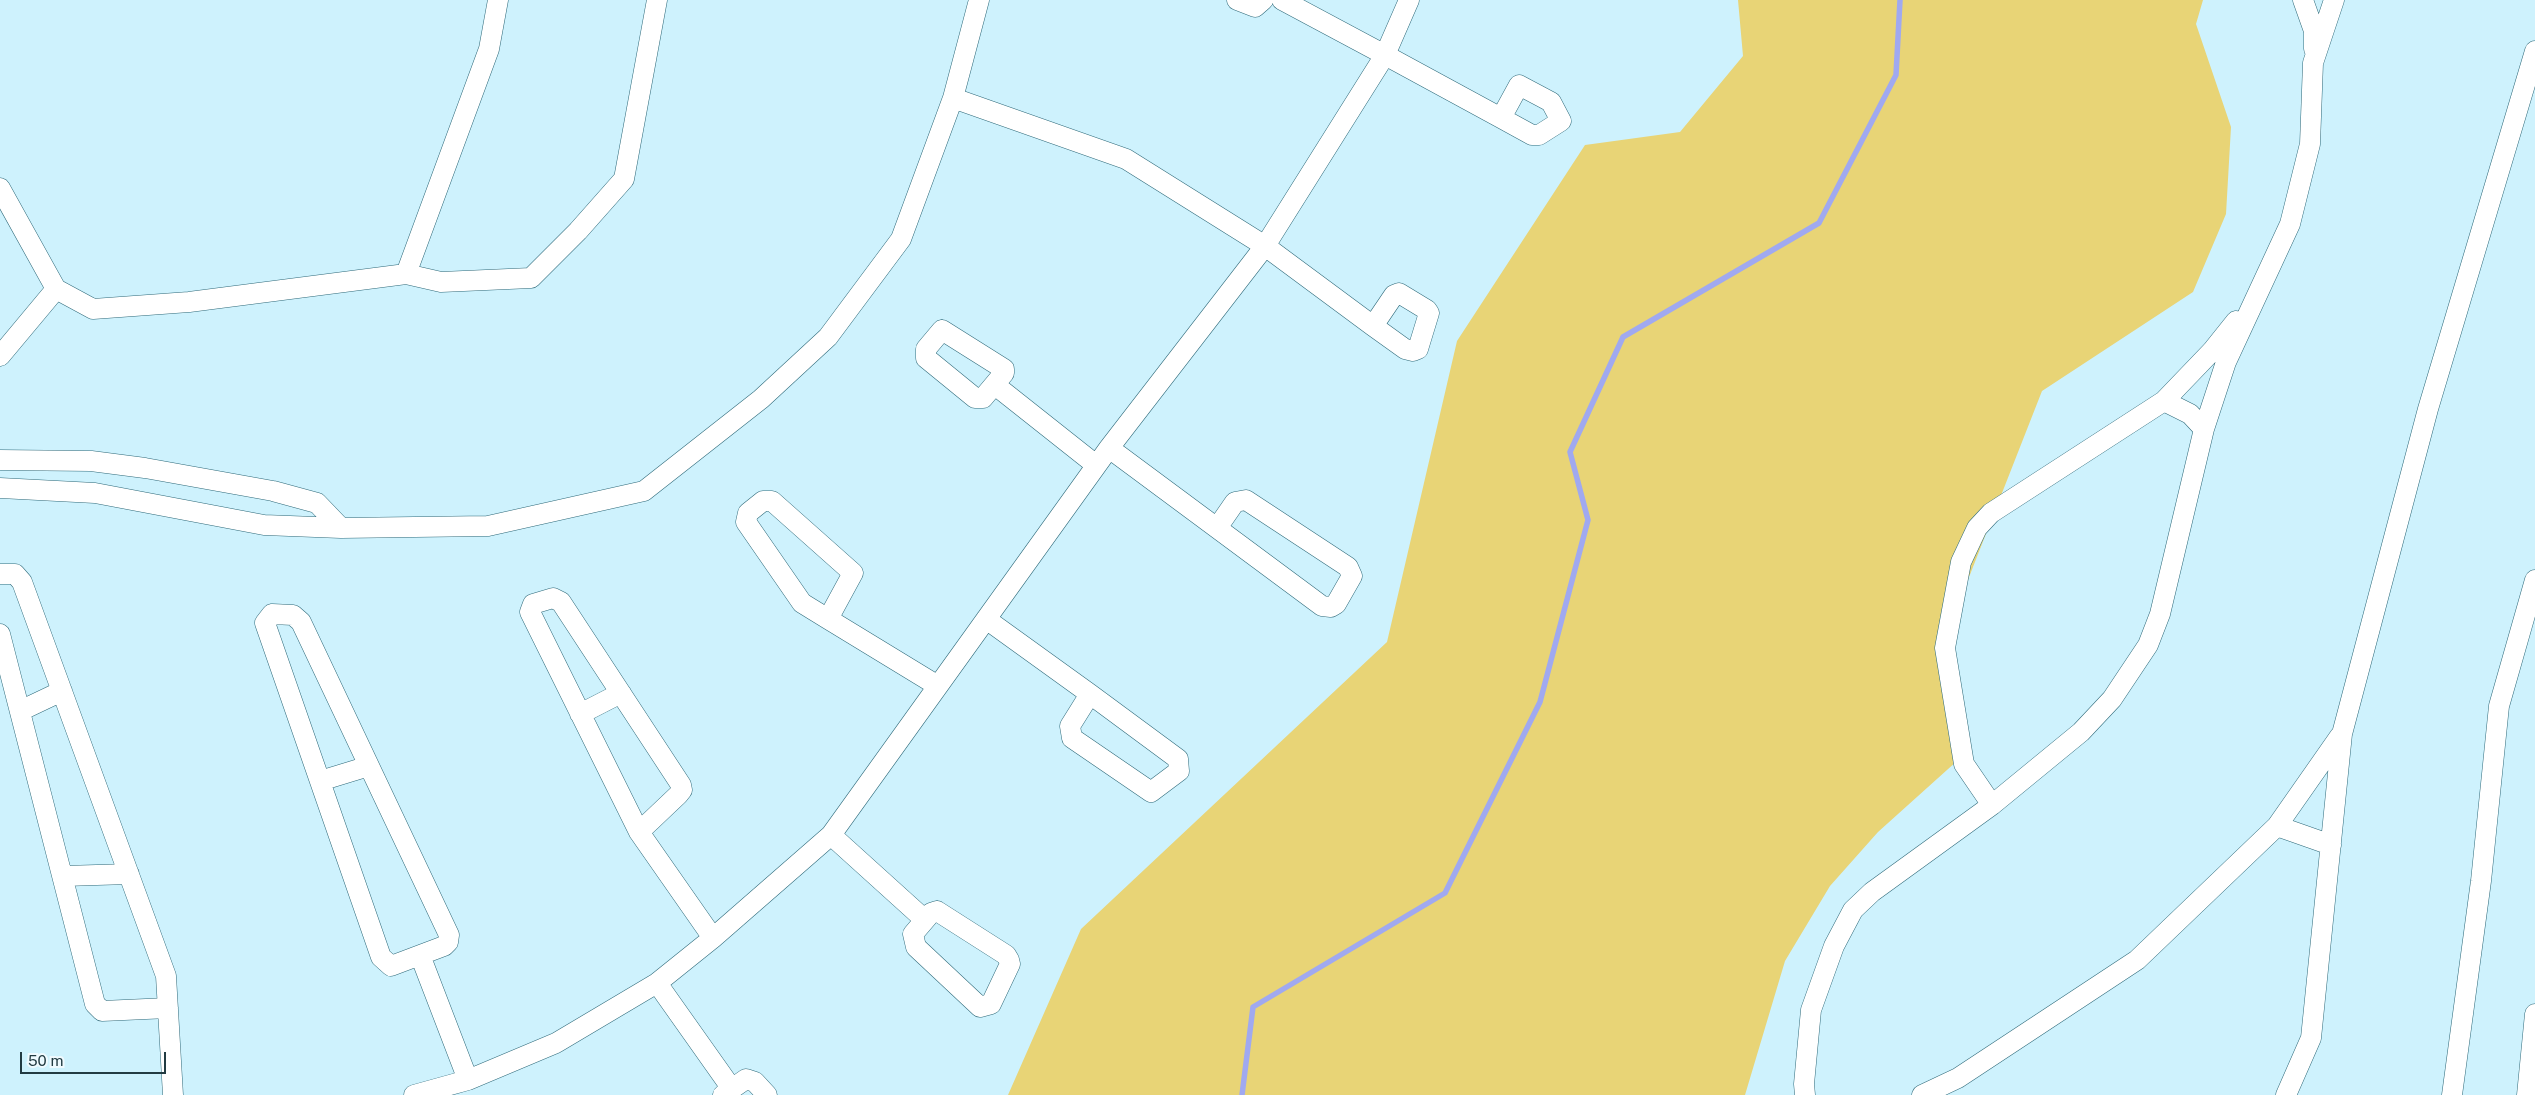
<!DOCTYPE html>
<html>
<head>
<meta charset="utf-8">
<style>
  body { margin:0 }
  #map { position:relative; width:2535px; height:1095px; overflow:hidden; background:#cef2fd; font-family:"Public Sans",sans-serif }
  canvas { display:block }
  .scale { position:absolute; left:20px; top:1052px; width:146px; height:22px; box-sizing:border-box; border:2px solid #223b42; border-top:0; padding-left:6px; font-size:15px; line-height:18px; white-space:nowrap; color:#223b42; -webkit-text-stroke:4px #effafe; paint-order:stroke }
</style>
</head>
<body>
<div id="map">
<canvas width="2535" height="1095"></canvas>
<div class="scale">50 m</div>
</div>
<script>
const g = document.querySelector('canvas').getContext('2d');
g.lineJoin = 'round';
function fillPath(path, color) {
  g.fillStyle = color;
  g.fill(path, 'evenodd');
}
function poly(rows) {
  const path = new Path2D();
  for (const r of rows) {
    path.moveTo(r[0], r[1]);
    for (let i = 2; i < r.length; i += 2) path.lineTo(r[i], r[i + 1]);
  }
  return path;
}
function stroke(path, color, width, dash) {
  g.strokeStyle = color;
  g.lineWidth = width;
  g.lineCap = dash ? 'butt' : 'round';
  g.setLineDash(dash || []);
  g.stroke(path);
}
fillPath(poly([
  [1738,0,2203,0,2196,24,2231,127,2226,214,2193,292,2042,391,1942,646,1967,752,1878,832,1830,886,1785,961,1745,1095,1008,1095,1081,929,1387,642,1457,341,1585,145,1680,132,1743,56]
]), '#e8d476');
stroke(poly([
  [1242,1095,1253,1007,1445,893,1540,702,1588,520,1570,452,1623,337,1819,223,1896,75,1900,0]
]), '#a0a9f0', 5.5);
const minor = poly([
  [1237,0,1255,7,1263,0],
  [1282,0,1385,55,1501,118,1532,135,1539,135,1561,121,1551,102,1519,85,1501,118],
  [2303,0,2314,31,2314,49],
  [953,98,1126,159,1265,246,1373,326,1405,349,1413,351,1418,349,1429,313,1427,310,1399,293,1394,295,1373,326],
  [0,188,56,289,93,309,189,302,406,274,441,282,531,278,578,231,624,179,657,0],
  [406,274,489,49,498,0],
  [942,330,1004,369,1004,373,983,398,975,398,926,358,926,349,942,330],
  [0,356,56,289],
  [995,385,1096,465],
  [2164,401,2190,414,2204,429],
  [1109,448,1322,606,1331,607,1336,604,1352,576,1348,567,1246,500,1235,502,1217,528],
  [0,460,91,461,145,468,273,491,317,503,341,528],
  [0,488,95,493,264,525,341,528,488,526,644,491,761,399,828,337,901,239,953,98,979,0],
  [0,574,15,574,22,582,166,976,173,1095],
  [272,614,293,615,301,622,449,935,448,942,444,946,391,966,381,957,265,623,272,614],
  [828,619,853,573,772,501,763,501,748,513,746,522,802,603,828,619,938,686],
  [986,619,1090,694,1178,759,1179,771,1151,792,1072,738,1070,726,1090,694],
  [0,634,95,1004,102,1011,168,1008],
  [20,711,62,691],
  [580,714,621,693],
  [320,781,369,766],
  [1992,805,1964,764,1945,648,1961,562,1977,528,1991,513,2164,401,2212,351,2236,321],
  [2277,826,2331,845],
  [639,832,678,795,682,790,681,785,561,602,553,598,533,604,530,612,639,832,713,938],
  [831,835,925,920],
  [64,876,129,874],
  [937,911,1006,955,1009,960,1010,964,991,1004,980,1007,916,947,913,934,931,913,937,911],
  [420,955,468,1080],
  [657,983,732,1089],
  [414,1095,468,1080,556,1043,657,983,713,938,831,835,1109,448,1265,246,1385,55,1409,0],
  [723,1095,746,1079,755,1082,767,1095],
  [1805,1095,1804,1084,1811,1010,1834,946,1853,910,1872,892,1992,805,2081,732,2112,699,2148,645,2160,614,2204,429,2226,362,2290,224,2310,144,2313,63,2334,0],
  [1922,1095,1958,1078,2137,960,2277,826,2340,736],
  [2286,1095,2311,1038,2342,734,2428,409,2535,51],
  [2452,1095,2481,881,2499,706,2535,580],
  [2527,1095,2535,1014]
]);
stroke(minor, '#2f6a7a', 21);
stroke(minor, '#fff', 20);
</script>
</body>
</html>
